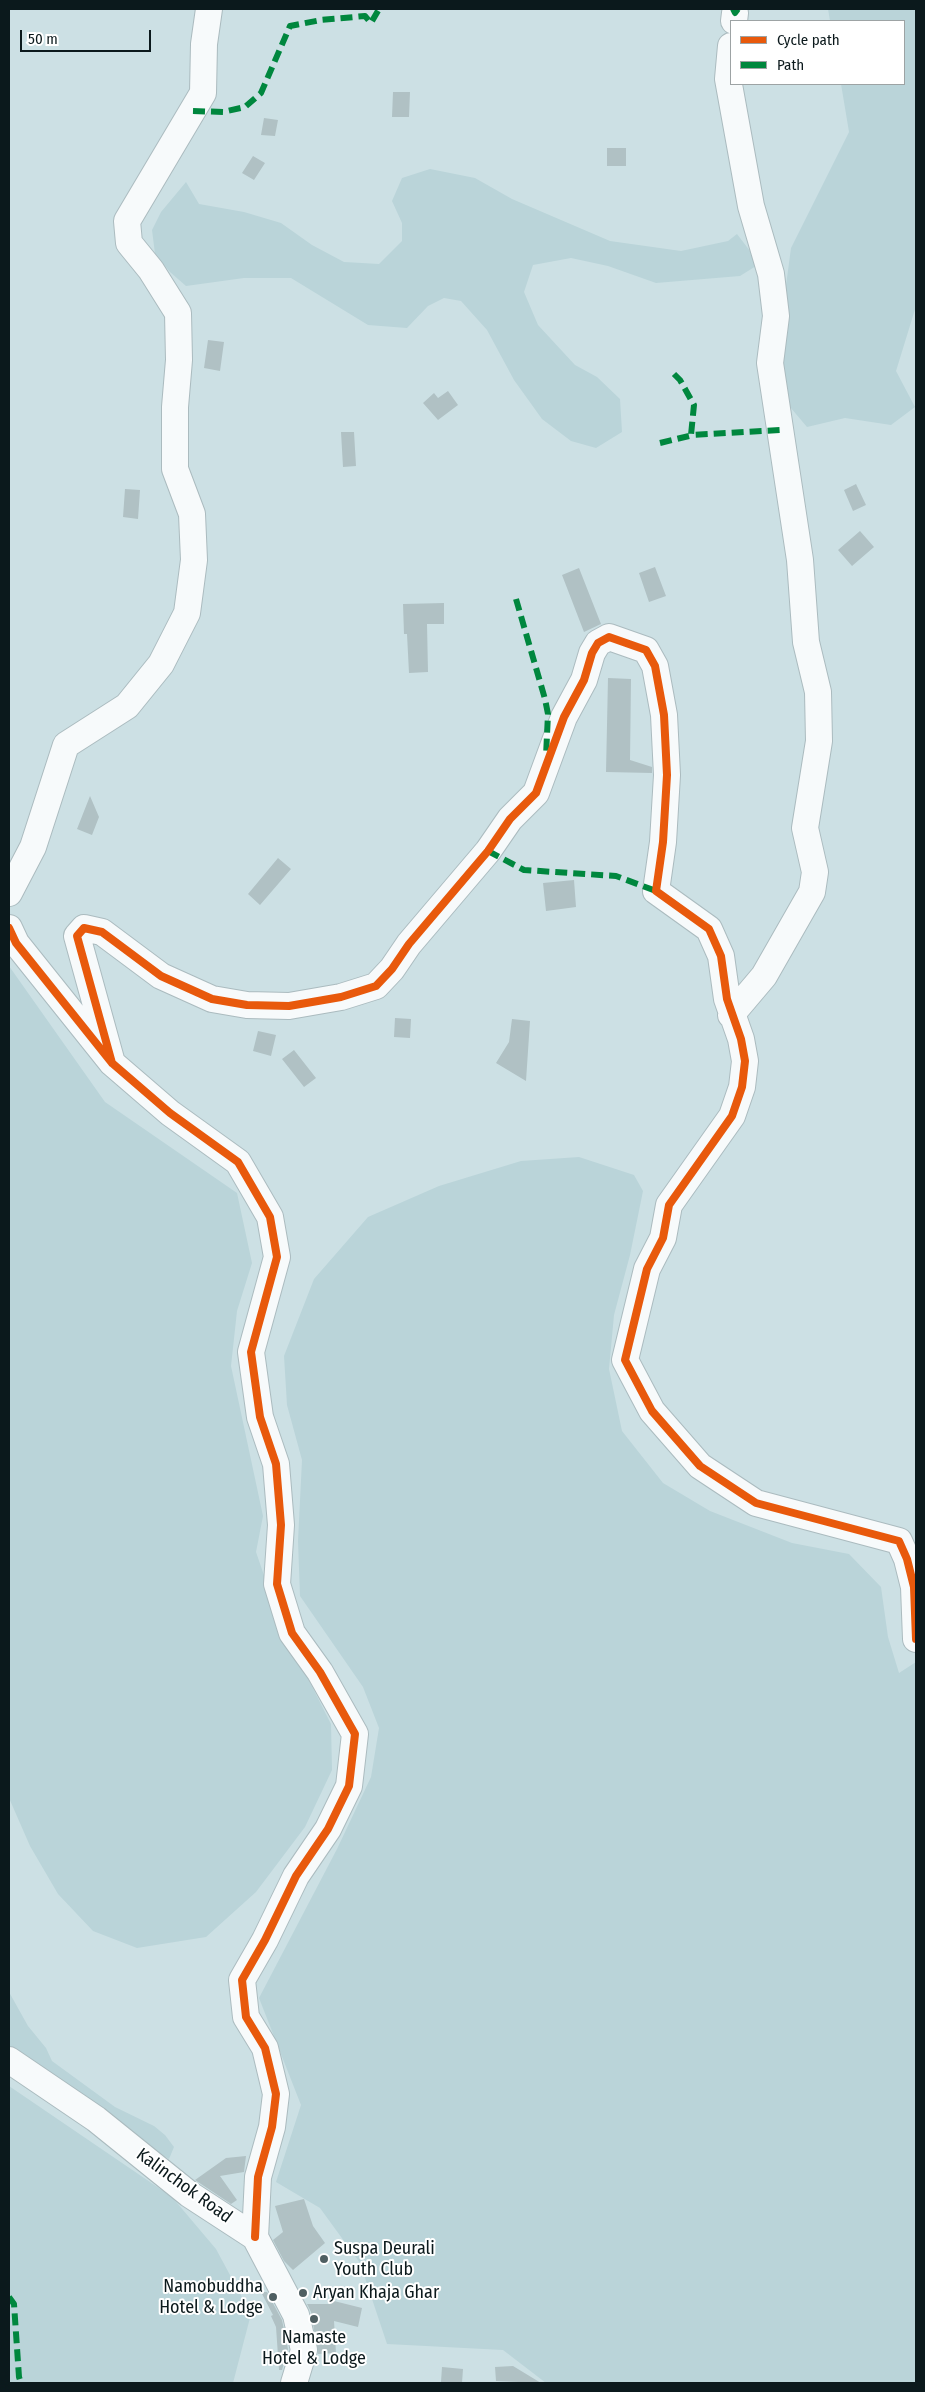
<!DOCTYPE html>
<html>
<head>
<meta charset="utf-8">
<style>
  body { margin:0 }
  #map { position:relative; width:925px; height:2392px; overflow:hidden; background:#cce0e4; font-family:"Fira Sans Condensed",sans-serif }
  canvas { display:block }
  .frame { position:absolute; inset:0; border:10px solid #0b191c; pointer-events:none }
  .legend { position:absolute; left:730px; top:20px; width:175px; height:65px; box-sizing:border-box; background:#fff; border:1px solid #9da3a4; margin:0; padding:6px 9px; list-style:none; font-size:15px; color:#0b191c }
  .legend li { display:flex; align-items:center; gap:10px; height:25px }
  .legend b { width:25px; border:1px solid #9da3a4 }
  .scale { position:absolute; left:20px; top:30px; width:131px; height:22px; box-sizing:border-box; border:2px solid #0b191c; border-top:0; padding-left:6px; font-size:15px; line-height:18px; white-space:nowrap; color:#0b191c; -webkit-text-stroke:4px #fff; paint-order:stroke }
</style>
</head>
<body>
<div id="map">
<canvas width="925" height="2392"></canvas>
<div class="frame"></div>
<ul class="legend">
<li><b style="height:6px;background:#e8590c"></b>Cycle path</li>
<li><b style="height:6px;background:#00873e"></b>Path</li>
</ul>
<div class="scale">50 m</div>
</div>
<script>
const g = document.querySelector('canvas').getContext('2d');
g.lineJoin = 'round';
function fillPath(path, color) {
  g.fillStyle = color;
  g.fill(path, 'evenodd');
}
function poly(rows) {
  const path = new Path2D();
  for (const r of rows) {
    path.moveTo(r[0], r[1]);
    for (let i = 2; i < r.length; i += 2) path.lineTo(r[i], r[i + 1]);
  }
  return path;
}
function stroke(path, color, width, dash) {
  g.strokeStyle = color;
  g.lineWidth = width;
  g.lineCap = dash ? 'butt' : 'round';
  g.setLineDash(dash || []);
  g.stroke(path);
}
function label(font, color, halo, rows, align = 'center') {
  g.font = font + ' "Fira Sans Condensed",sans-serif';
  g.lineWidth = 4;
  g.setLineDash([]);
  g.textBaseline = 'middle';
  g.strokeStyle = halo;
  g.fillStyle = color;
  for (const [text, x, y, turn = 0] of rows) {
    g.save();
    g.translate(x, y);
    g.rotate((+turn || 0) * Math.PI / 180);
    g.textAlign = isNaN(turn) ? turn : align;
    if (halo) g.strokeText(text, 0, 0);
    g.fillText(text, 0, 0);
    g.restore();
  }
}
fillPath(poly([
  [828,9,916,9,916,306,896,371,915,407,891,425,845,418,807,427,785,401,779,370,781,323,791,248,849,132,841,84,904,84,904,21,830,21],
  [430,169,475,178,512,199,610,241,681,251,728,241,737,234,750,251,756,266,740,276,656,283,608,266,571,258,533,265,524,292,538,325,575,365,597,377,620,399,622,432,596,448,571,441,542,419,514,380,487,330,461,301,444,298,428,306,407,328,368,325,291,278,244,278,186,286,170,272,155,254,152,230,161,212,186,182,199,204,244,212,281,223,312,245,344,262,379,264,402,241,402,223,392,201,402,178],
  [9,966,105,1102,237,1193,252,1263,237,1311,231,1366,263,1516,256,1552,281,1625,331,1724,332,1770,305,1827,256,1892,206,1937,137,1948,93,1931,58,1894,30,1846,9,1798],
  [579,1157,634,1175,643,1191,630,1255,614,1315,609,1369,622,1431,663,1483,710,1511,792,1543,849,1554,881,1587,888,1637,899,1673,916,1662,916,2383,546,2383,503,2350,387,2344,360,2263,320,2208,276,2182,301,2105,259,1998,337,1849,371,1777,379,1728,363,1687,300,1596,298,1541,302,1460,287,1405,284,1356,314,1279,368,1217,439,1186,521,1161],
  [9,1992,28,2026,46,2048,52,2061,115,2107,154,2126,165,2135,174,2147,169,2159,112,2125,9,2056],
  [9,2086,172,2197,216,2249,251,2314,233,2383,9,2383]
]), '#bad4d9');
fillPath(poly([
  [393,92,410,92,409,117,392,117],
  [264,118,278,120,275,136,261,135],
  [607,148,626,148,626,166,607,166],
  [253,156,265,163,254,180,242,173],
  [208,340,224,342,220,371,204,368],
  [448,391,458,405,438,420,423,403,434,393,438,398],
  [341,432,354,432,356,466,343,467],
  [856,484,866,505,853,511,844,490],
  [125,489,140,490,138,519,123,517],
  [860,531,874,547,852,566,838,550],
  [655,567,666,596,649,602,639,573],
  [579,568,601,624,584,632,562,575],
  [444,603,444,624,427,624,428,672,409,673,407,634,404,634,403,604],
  [608,678,631,679,630,760,652,767,652,773,606,772],
  [90,796,99,817,92,835,77,829],
  [278,858,291,869,260,905,248,894],
  [574,880,576,907,546,911,543,883],
  [395,1018,411,1019,410,1038,394,1037],
  [512,1019,530,1021,526,1081,496,1063,509,1042],
  [258,1031,276,1035,271,1056,253,1051],
  [294,1050,316,1078,304,1087,282,1059],
  [246,2156,244,2172,220,2176,237,2200,231,2204,195,2180,226,2158],
  [304,2199,313,2226,325,2243,293,2270,284,2261,273,2240,283,2232,275,2206],
  [261,2292,267,2292,282,2320,288,2349,282,2370,279,2370,276,2327,271,2316,273,2315],
  [330,2300,362,2308,358,2327,334,2321,336,2353,318,2354,311,2312,307,2304,330,2304],
  [513,2366,541,2383,496,2381,495,2367],
  [442,2367,463,2369,462,2383,441,2382]
]), '#b0c1c4');
const minor = poly([
  [734,21,735,13],
  [9,893,33,847,66,745,127,706,161,664,187,613,194,560,192,514,175,469,175,407,179,360,178,313,151,270,129,243,127,221,203,93,204,44,209,9],
  [9,928,16,943,112,1063,170,1113,238,1162,270,1217,277,1257,251,1352,260,1417,276,1464,281,1525,277,1584,292,1633,320,1672,355,1734,349,1786,328,1829,296,1876,265,1940,242,1980,246,2017,265,2048,276,2094,272,2127,258,2177,255,2237],
  [731,1015,764,976,812,892,815,872,805,828,819,741,818,692,806,642,800,560,770,363,776,316,771,274,751,206,728,79,731,46],
  [112,1063,77,936,84,928,102,932,161,976,212,999,247,1005,289,1006,341,997,376,986,392,969,409,944,488,851,510,819,536,793,564,717,584,680,592,653,598,643,609,637,646,650,655,666,664,715,667,775,663,842,656,891,709,929,721,956,727,999,741,1039,745,1061,742,1087,732,1116,669,1205,663,1238,647,1269,625,1360,652,1411,700,1466,756,1503,899,1541,907,1559,914,1587,916,1639],
  [9,2060,96,2119,189,2194,255,2237,296,2315,304,2350,294,2383]
]);
stroke(minor, '#abbbbf', 28);
stroke(minor, '#f7fafb', 26);
stroke(poly([
  [733,9,735,13,738,9],
  [193,111,223,112,245,107,261,93,290,26,321,20,365,16,371,23,379,9],
  [674,374,680,380,694,405,691,435,781,430],
  [660,443,689,436],
  [516,599,545,699,548,714,546,756],
  [488,851,524,870,616,876,656,891],
  [9,2297,14,2304,19,2377,21,2383]
]), '#00873e', 6, [12, 6]);
stroke(poly([
  [9,928,16,943,112,1063,170,1113,238,1162,270,1217,277,1257,251,1352,260,1417,276,1464,281,1525,277,1584,292,1633,320,1672,355,1734,349,1786,328,1829,296,1876,265,1940,242,1980,246,2017,265,2048,276,2094,272,2127,258,2177,255,2237],
  [112,1063,77,936,84,928,102,932,161,976,212,999,247,1005,289,1006,341,997,376,986,392,969,409,944,488,851,510,819,536,793,564,717,584,680,592,653,598,643,609,637,646,650,655,666,664,715,667,775,663,842,656,891,709,929,721,956,727,999,741,1039,745,1061,742,1087,732,1116,669,1205,663,1238,647,1269,625,1360,652,1411,700,1466,756,1503,899,1541,907,1559,914,1587,916,1639]
]), '#e8590c', 8);
for (const [x, y, r, color] of [
  [324,2259,5,"#4f5f62"],
  [303,2293,5,"#4f5f62"],
  [273,2297,5,"#4f5f62"],
  [314,2319,5,"#4f5f62"]
]) {
  const dot = new Path2D();
  dot.arc(x, y, r, 0, 2 * Math.PI);
  g.fillStyle = color;
  g.fill(dot);
  stroke(dot, '#fff', 2);
}
label('18px', '#0b191c', '#fff', [
  ["Kalinchok Road",184,2186,36]
]);
label('18px', '#0b191c', '#fff', [
  ["Suspa Deurali",334,2249],
  ["Youth Club",334,2270],
  ["Namobuddha",263,2287,"right"],
  ["Hotel & Lodge",263,2308,"right"],
  ["Aryan Khaja Ghar",313,2293],
  ["Namaste",314,2338,"center"],
  ["Hotel & Lodge",314,2359,"center"]
], 'left');
</script>
</body>
</html>
